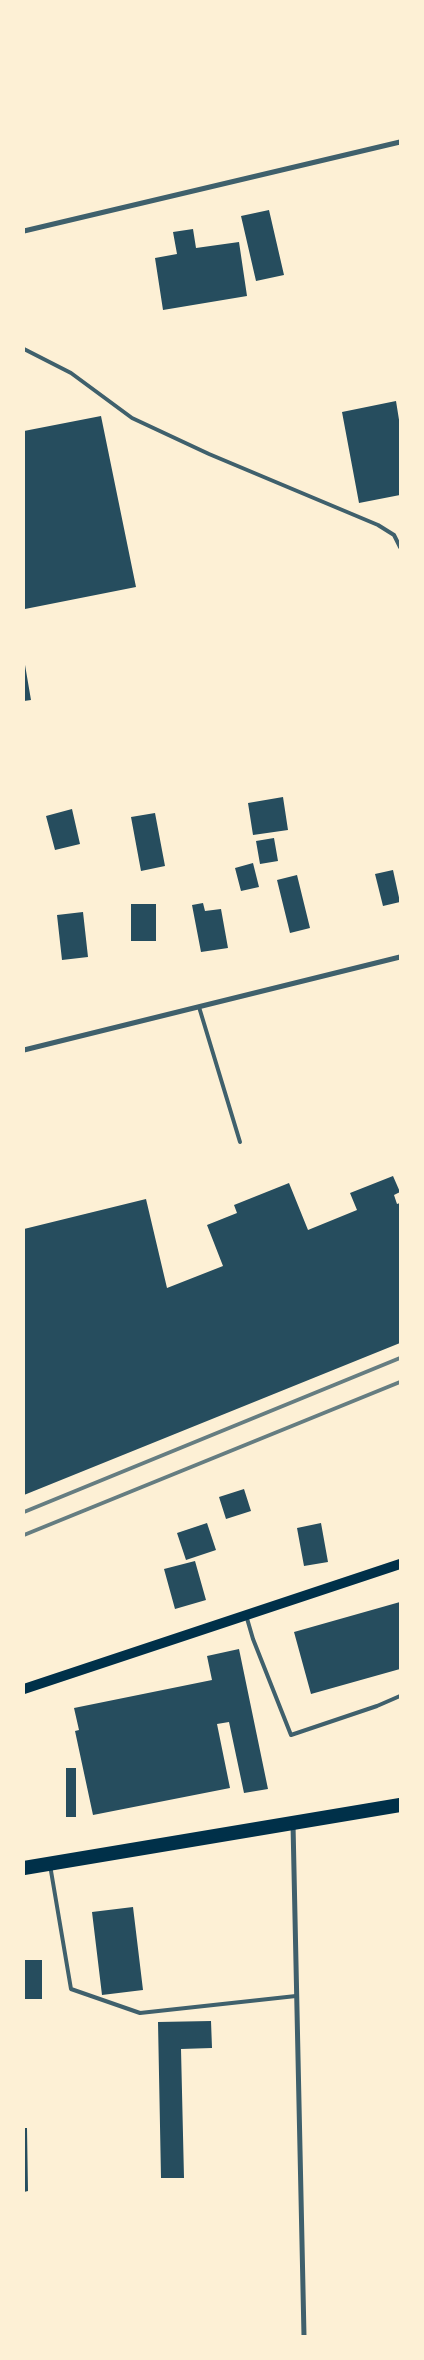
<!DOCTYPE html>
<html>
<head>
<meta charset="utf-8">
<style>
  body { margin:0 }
  #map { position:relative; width:424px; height:2360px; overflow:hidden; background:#fdf0d5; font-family:"DejaVu Sans",sans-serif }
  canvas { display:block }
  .frame { position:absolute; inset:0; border:25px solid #fdf0d5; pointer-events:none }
</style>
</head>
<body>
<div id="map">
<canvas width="424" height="2360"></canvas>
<div class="frame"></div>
</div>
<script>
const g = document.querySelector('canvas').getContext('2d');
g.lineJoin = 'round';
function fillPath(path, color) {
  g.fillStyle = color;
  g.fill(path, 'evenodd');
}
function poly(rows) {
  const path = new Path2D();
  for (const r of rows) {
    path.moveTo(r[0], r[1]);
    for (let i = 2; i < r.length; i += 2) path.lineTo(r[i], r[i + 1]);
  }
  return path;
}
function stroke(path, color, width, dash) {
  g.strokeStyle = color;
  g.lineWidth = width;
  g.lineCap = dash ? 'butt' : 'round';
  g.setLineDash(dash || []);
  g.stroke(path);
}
fillPath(poly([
  [269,210,284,275,256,281,241,216],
  [193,229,196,248,239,242,247,296,163,310,155,258,177,254,173,232],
  [396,401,400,426,400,495,359,503,342,412],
  [101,416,136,587,25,609,24,431],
  [24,659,31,700,24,701],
  [283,797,288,830,253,835,248,803],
  [72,809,80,844,55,850,46,816],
  [155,813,165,866,141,871,131,817],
  [274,838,278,861,260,864,256,841],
  [253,863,259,887,241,891,235,868],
  [393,870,400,902,383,906,375,874],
  [297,875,310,928,290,933,277,880],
  [203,903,205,911,221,909,228,948,201,952,192,905],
  [131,904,156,904,156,941,131,941],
  [83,912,88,957,62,960,57,915],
  [393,1176,400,1192,394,1195,397,1204,400,1203,400,1343,24,1495,24,1229,146,1199,167,1288,223,1266,207,1225,237,1213,234,1205,289,1183,308,1230,357,1210,350,1193],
  [244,1489,251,1511,226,1519,219,1497],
  [207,1523,216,1550,186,1560,177,1533],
  [321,1523,328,1562,304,1566,297,1528],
  [195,1561,206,1600,175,1609,164,1569],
  [400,1602,400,1669,311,1694,294,1632],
  [239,1649,268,1789,244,1793,229,1722,217,1724,230,1788,93,1815,75,1731,79,1730,74,1708,212,1680,207,1656],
  [66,1768,76,1768,76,1817,66,1817],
  [133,1907,143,1990,102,1995,92,1912],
  [24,1960,42,1960,42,1999,24,1999],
  [211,2021,212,2048,181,2049,184,2178,161,2178,158,2022],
  [24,2128,27,2128,28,2191,24,2192]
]), '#264d5e');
stroke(poly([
  [24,349,71,373,132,418,209,454,378,525,394,535,400,547],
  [199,1007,240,1142],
  [246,1615,253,1639,291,1735,377,1706,400,1696],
  [50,1865,71,1989,140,2013,296,1996]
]), '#3f606c', 4);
stroke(poly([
  [24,231,400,142],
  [24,1050,400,957],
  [293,1824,304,2336]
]), '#3f606c', 5);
stroke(poly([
  [24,1689,400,1564]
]), '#003049', 10);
stroke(poly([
  [24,1868,400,1805]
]), '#003049', 14);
stroke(poly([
  [24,1512,400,1358],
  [24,1535,400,1382]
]), '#657d81', 4);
</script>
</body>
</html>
